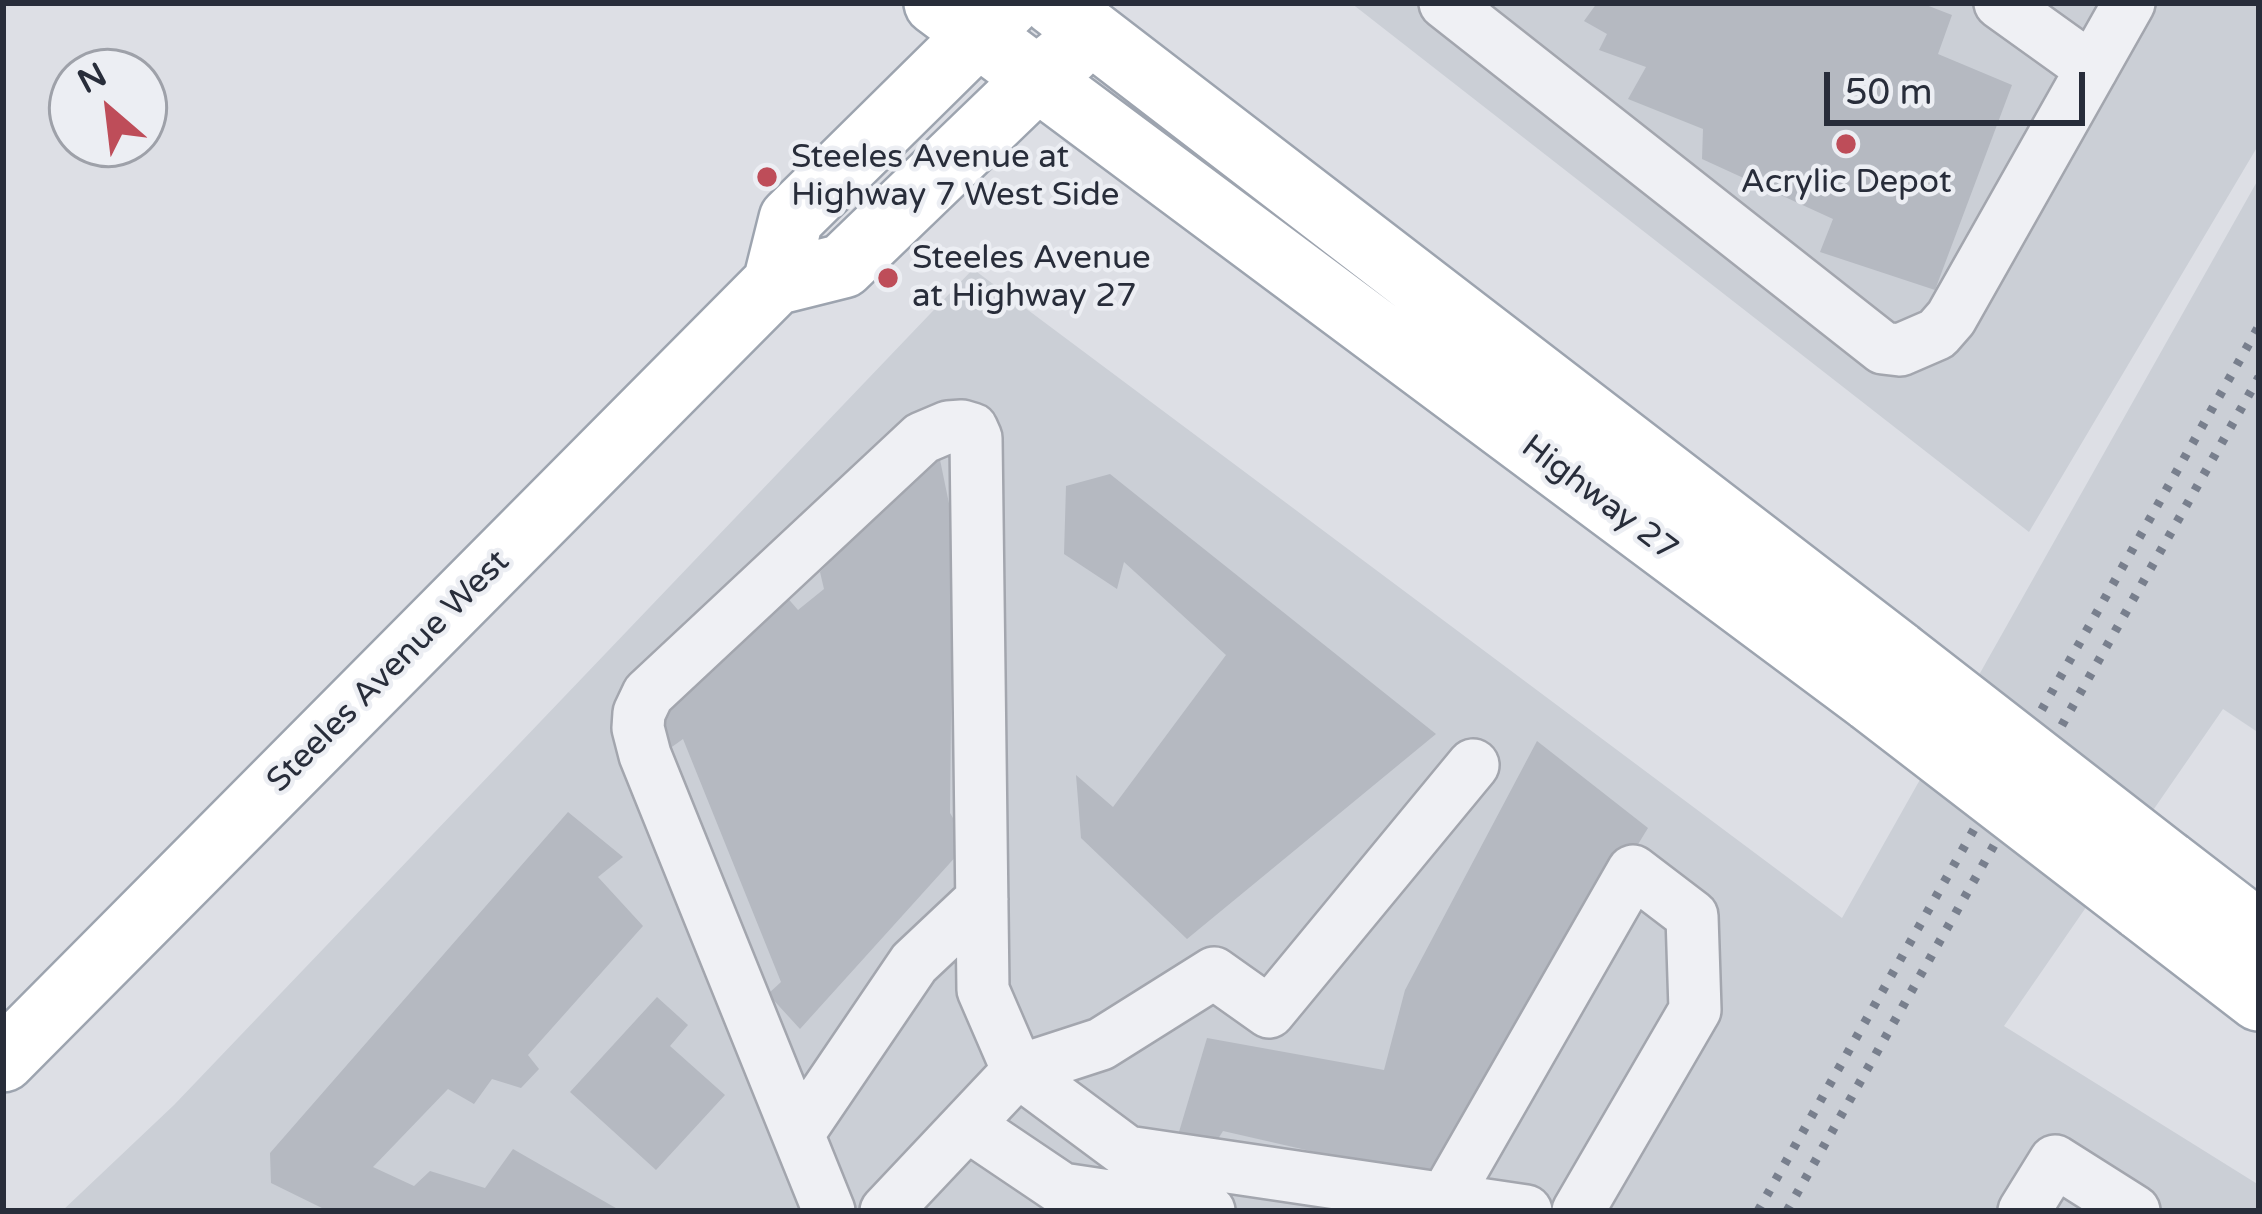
<!DOCTYPE html>
<html>
<head>
<meta charset="utf-8">
<style>
  body { margin:0 }
  #map { position:relative; width:2262px; height:1214px; overflow:hidden; background:#dddfe5; font-family:"Varela Round",sans-serif }
  canvas { display:block }
  .frame { position:absolute; inset:0; border:6px solid #282d3a; pointer-events:none }
  .north { position:absolute; left:48px; top:48px; width:120px; height:120px; box-sizing:border-box; background:#eceef3; border:3px solid #9ea1a9; border-radius:50%; rotate:332deg; font-size:33px; font-weight:700; line-height:48px; text-align:center; color:#282d3a }
  .north::after { content:''; display:block; margin:auto; width:42px; height:54px; background:#be4d59; clip-path:polygon(50% 0,100% 100%,50% 72%,0 100%) }
  .scale { position:absolute; left:1824px; top:72px; width:261px; height:54px; box-sizing:border-box; border:6px solid #282d3a; border-top:0; padding-left:15px; font-size:36px; line-height:42px; white-space:nowrap; color:#282d3a; -webkit-text-stroke:9px #eceef3; paint-order:stroke }
</style>
</head>
<body>
<div id="map">
<canvas width="2262" height="1214"></canvas>
<div class="frame"></div>
<div class="north">N</div>
<div class="scale">50 m</div>
</div>
<script>
const g = document.querySelector('canvas').getContext('2d');
g.lineJoin = 'round';
function fillPath(path, color) {
  g.fillStyle = color;
  g.fill(path, 'evenodd');
}
function poly(rows) {
  const path = new Path2D();
  for (const r of rows) {
    path.moveTo(r[0], r[1]);
    for (let i = 2; i < r.length; i += 2) path.lineTo(r[i], r[i + 1]);
  }
  return path;
}
function stroke(path, color, width, dash) {
  g.strokeStyle = color;
  g.lineWidth = width;
  g.lineCap = dash ? 'butt' : 'round';
  g.setLineDash(dash || []);
  g.stroke(path);
}
function label(font, color, halo, rows, align = 'center') {
  g.font = font + ' "Varela Round",sans-serif';
  g.lineWidth = 9;
  g.setLineDash([]);
  g.textBaseline = 'middle';
  g.strokeStyle = halo;
  g.fillStyle = color;
  for (const [text, x, y, turn = 0] of rows) {
    g.save();
    g.translate(x, y);
    g.rotate((+turn || 0) * Math.PI / 180);
    g.textAlign = isNaN(turn) ? turn : align;
    if (halo) g.strokeText(text, 0, 0);
    g.fillText(text, 0, 0);
    g.restore();
  }
}
fillPath(poly([
  [1351,3,2259,3,2259,144,2029,532],
  [2259,178,2259,733,2223,709,2004,1026,2259,1185,2259,1211,62,1211,174,1105,973,269,1842,918]
]), '#cbcfd6');
fillPath(poly([
  [1597,3,1921,3,1952,15,1938,54,2012,85,1935,290,1820,252,1833,219,1702,159,1703,129,1628,99,1646,67,1599,50,1607,34,1584,21],
  [938,450,953,523,950,813,968,843,800,1029,768,994,781,982,683,739,662,754,649,729,785,595,798,610,824,589,820,572],
  [1110,474,1436,734,1187,939,1081,838,1076,775,1113,807,1226,655,1124,562,1117,589,1064,554,1066,486],
  [1537,741,1648,828,1433,1179,1223,1131,1213,1147,1176,1142,1207,1038,1384,1070,1405,990],
  [568,812,623,857,598,877,643,926,528,1055,539,1069,521,1088,492,1079,474,1104,448,1089,373,1167,414,1186,430,1171,485,1188,513,1149,621,1211,328,1211,271,1183,270,1153],
  [657,997,688,1025,670,1046,725,1095,656,1170,570,1092]
]), '#b5b9c1');
const minor = poly([
  [1445,3,1883,348,1900,350,1937,334,1951,318,2129,3],
  [2000,3,2092,69],
  [967,1125,1062,1189,1209,1211],
  [798,1134,914,963,982,899],
  [1445,1199,1633,871,1692,916,1695,1010,1578,1211],
  [829,1211,645,755,638,728,639,713,648,694,922,438,948,427,962,426,972,429,976,438,983,990,1018,1071,1127,1152,1526,1211],
  [886,1211,1018,1071,1101,1044,1214,973,1269,1012,1473,765],
  [2024,1211,2055,1161,2134,1211]
]);
const major = poly([
  [936,3,1871,700],
  [1053,3,1898,653],
  [775,283,843,266,1037,79,1070,52],
  [2168,863,2259,933],
  [2141,908,2259,999],
  [3,1060,775,283,791,219,1010,3]
]);
stroke(minor, '#a3a6ae', 56);
stroke(major, '#9da4af', 68);
stroke(minor, '#eff0f4', 51);
stroke(major, '#fff', 63);
stroke(poly([
  [1758,1211,2259,326],
  [1787,1211,2259,377]
]), '#787f8d', 9, [6, 12]);
const majorBridge = poly([
  [1898,653,2168,863],
  [1871,700,2141,908]
]);
stroke(majorBridge, '#9da4af', 68, []);
stroke(majorBridge, '#fff', 63);
for (const [x, y, r, color] of [
  [1846,144,12,"#be4d59"],
  [767,177,12,"#be4d59"],
  [888,278,12,"#be4d59"]
]) {
  const dot = new Path2D();
  dot.arc(x, y, r, 0, 2 * Math.PI);
  g.fillStyle = color;
  g.fill(dot);
  stroke(dot, '#eceef3', 4.5);
}
label('33px', '#282d3a', '#eceef3', [
  ["Steeles Avenue at",791,158],
  ["Highway 7 West Side",791,196],
  ["Acrylic Depot",1846,183,"center"],
  ["Steeles Avenue",912,259],
  ["at Highway 27",912,297]
], 'left');
label('33px', '#282d3a', '#eceef3', [
  ["Highway 27",1599,499,37],
  ["Steeles Avenue West",389,672,-45]
]);
</script>
</body>
</html>
